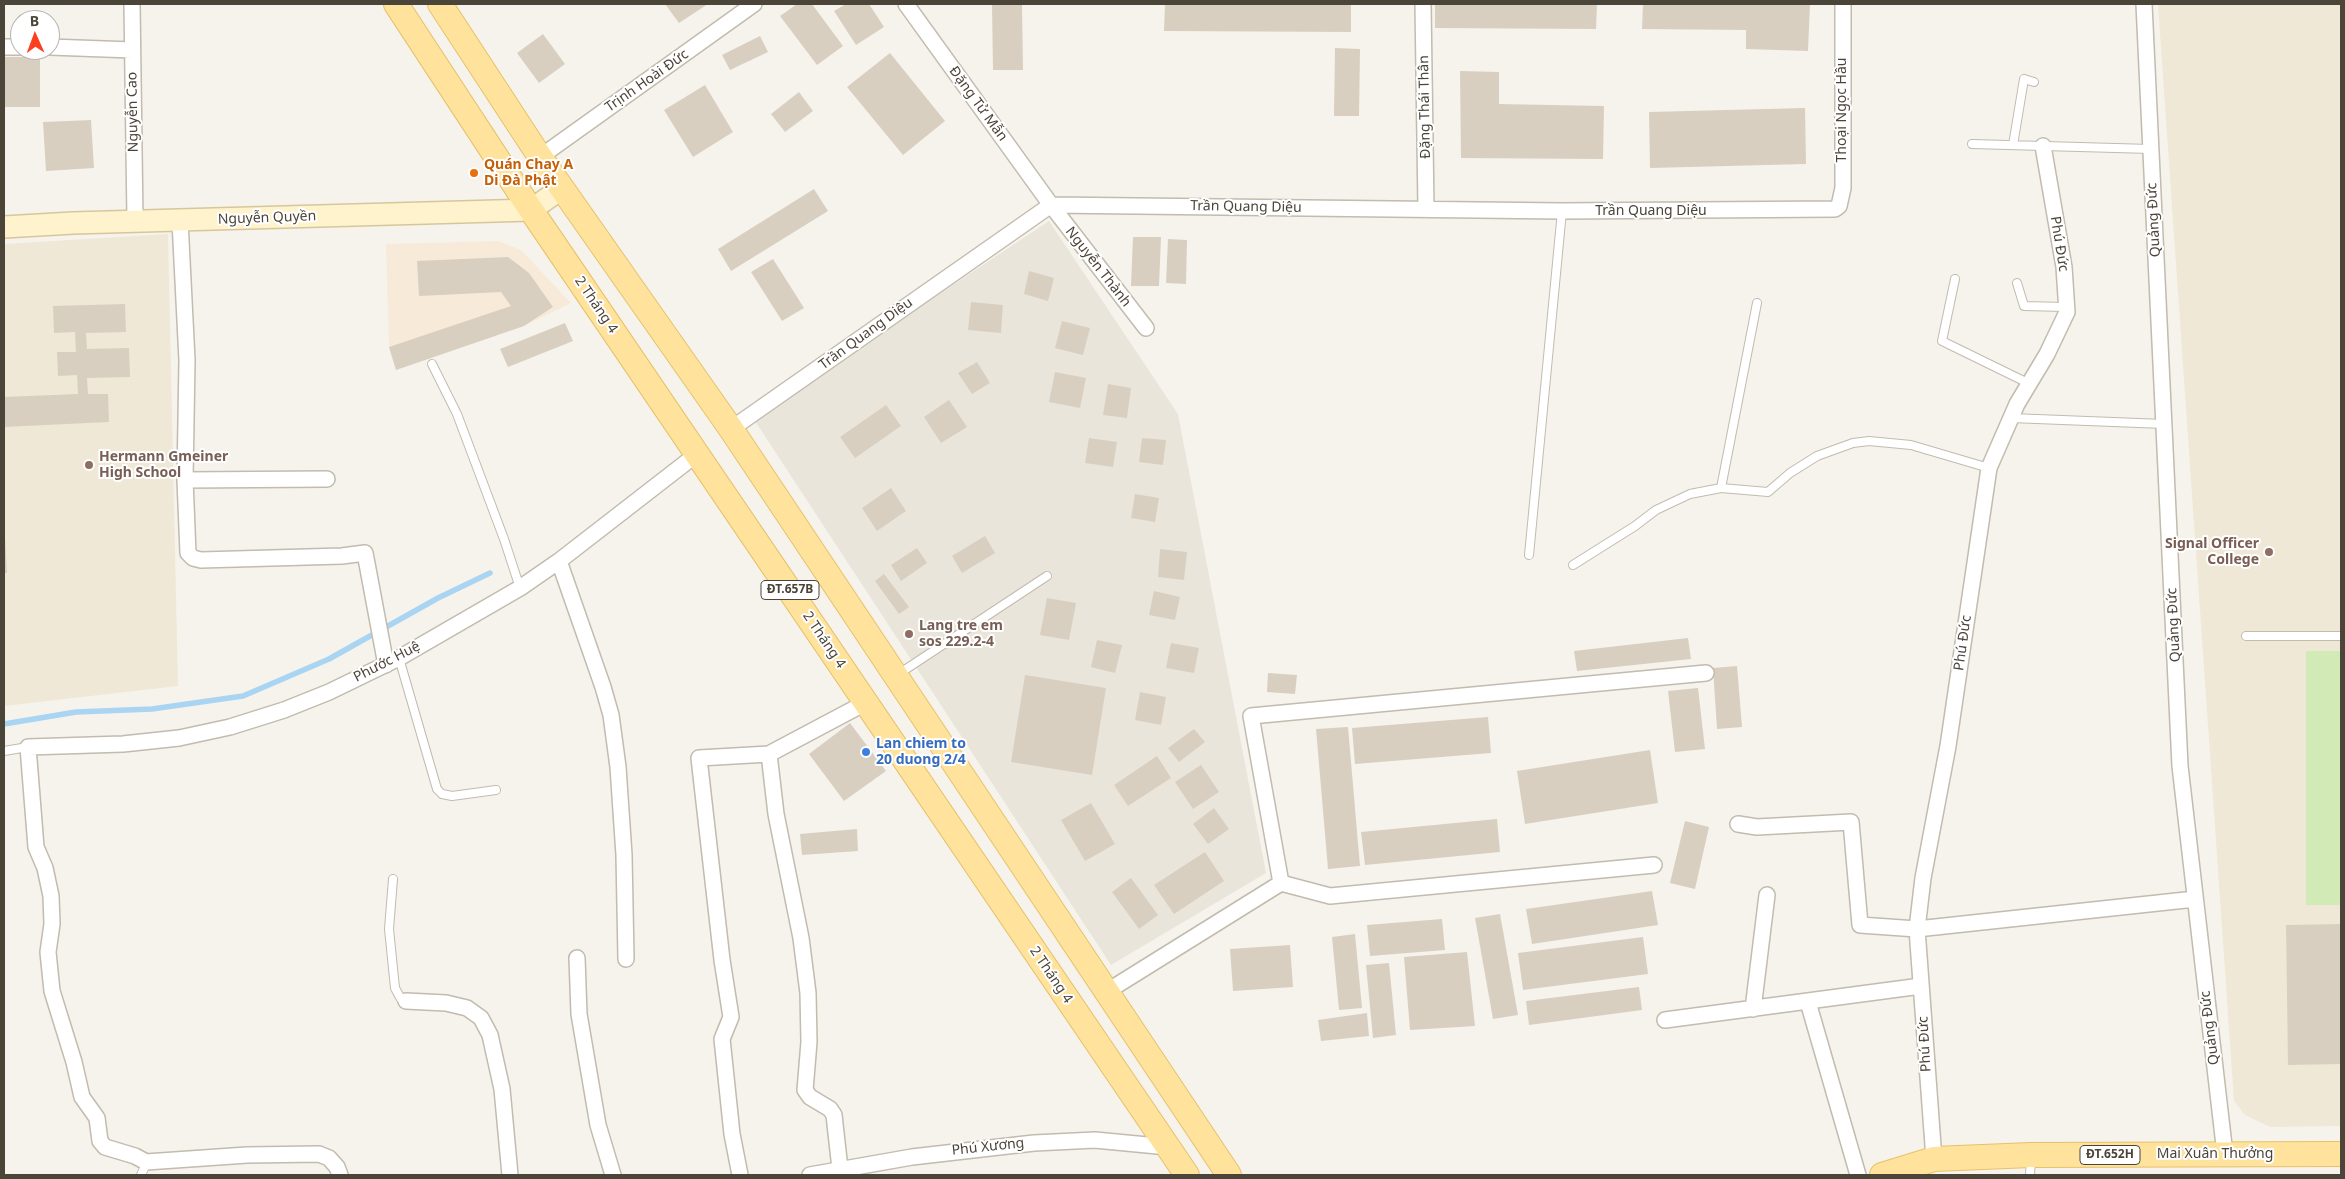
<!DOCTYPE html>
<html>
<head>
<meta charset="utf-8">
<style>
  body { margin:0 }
  #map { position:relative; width:2345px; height:1179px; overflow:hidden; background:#f6f3ec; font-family:"Noto Sans",sans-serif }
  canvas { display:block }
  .frame { position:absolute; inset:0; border:5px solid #4b4439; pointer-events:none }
  .north { position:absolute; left:10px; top:10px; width:50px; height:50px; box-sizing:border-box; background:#fff; border:1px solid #b7b4b0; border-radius:50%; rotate:358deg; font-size:14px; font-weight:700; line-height:20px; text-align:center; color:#4b4439 }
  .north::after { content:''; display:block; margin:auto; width:18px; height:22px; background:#fc3f1d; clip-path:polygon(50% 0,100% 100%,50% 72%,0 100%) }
</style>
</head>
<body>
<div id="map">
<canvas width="2345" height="1179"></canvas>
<div class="frame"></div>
<div class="north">B</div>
</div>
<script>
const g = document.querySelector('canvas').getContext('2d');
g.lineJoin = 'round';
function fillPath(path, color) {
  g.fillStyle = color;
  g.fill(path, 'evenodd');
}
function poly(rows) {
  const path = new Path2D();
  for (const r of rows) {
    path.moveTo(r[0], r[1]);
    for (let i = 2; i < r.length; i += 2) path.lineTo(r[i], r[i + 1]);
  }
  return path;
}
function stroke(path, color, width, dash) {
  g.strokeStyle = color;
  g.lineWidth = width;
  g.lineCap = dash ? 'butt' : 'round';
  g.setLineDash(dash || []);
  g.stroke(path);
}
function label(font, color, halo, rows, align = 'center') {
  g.font = font + ' "Noto Sans",sans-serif';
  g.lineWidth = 4;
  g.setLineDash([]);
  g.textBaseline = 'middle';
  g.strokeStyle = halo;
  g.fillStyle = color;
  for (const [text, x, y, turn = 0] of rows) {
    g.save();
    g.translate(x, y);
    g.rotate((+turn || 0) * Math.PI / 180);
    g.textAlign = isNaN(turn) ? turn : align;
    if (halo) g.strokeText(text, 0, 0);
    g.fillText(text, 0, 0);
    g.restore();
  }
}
fillPath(poly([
  [1049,221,1178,414,1266,873,1111,965,753,418]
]), '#eae5da');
fillPath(poly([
  [498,241,521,250,571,303,524,326,396,370,389,347,386,244]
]), '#f7ead8');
fillPath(poly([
  [2158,4,2341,4,2341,1126,2270,1127,2245,1115,2234,1101],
  [168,234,178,686,4,706,4,244]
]), '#efe8d6');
fillPath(poly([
  [2306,651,2341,651,2341,905,2306,905]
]), '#d2eab5');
stroke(poly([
  [4,724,76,712,152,709,243,696,329,659,438,598,490,573]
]), '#a9d4f2', 5.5);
fillPath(poly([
  [665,4,708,4,679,23],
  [797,4,812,4,843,46,817,65,780,16],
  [846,4,869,4,884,27,856,45,834,11],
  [992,4,1022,4,1023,70,993,70],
  [1165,4,1351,4,1351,32,1164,31],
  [1435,4,1597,4,1596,29,1435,28],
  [1643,4,1810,4,1808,51,1746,49,1746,30,1642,29],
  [543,34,565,64,539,83,517,53],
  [760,36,768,52,730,70,722,55],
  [1335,48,1360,49,1359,116,1334,116],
  [890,53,945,121,903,155,847,87],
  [4,57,40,57,40,107,4,107],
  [1460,71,1499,72,1499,104,1604,106,1603,159,1461,158],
  [705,85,733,132,693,157,664,110],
  [799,92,813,111,785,132,771,114],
  [1805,108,1806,164,1650,168,1649,112],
  [91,120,94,168,46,171,43,122],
  [814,189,828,211,731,271,718,249],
  [1133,237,1161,237,1159,286,1131,286],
  [1168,239,1187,240,1186,284,1166,283],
  [508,257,529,273,553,307,524,326,396,370,389,347,511,306,501,292,419,296,417,261],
  [773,259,804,308,782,321,751,272],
  [1029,271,1054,278,1048,301,1024,294],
  [971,302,1003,305,1001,333,968,330],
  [125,304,126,332,86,333,87,349,129,348,130,377,87,378,88,394,108,394,109,422,4,427,4,397,78,394,77,375,58,376,57,352,76,352,75,332,54,333,53,306],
  [1062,321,1090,328,1083,355,1055,348],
  [565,323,573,341,508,367,500,349],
  [977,362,990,383,972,394,958,373],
  [1055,372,1086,378,1080,408,1049,402],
  [1108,384,1131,388,1127,418,1103,415],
  [949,400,967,427,941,443,924,417],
  [886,405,901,426,855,458,840,437],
  [1089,438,1117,442,1113,467,1085,463],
  [1142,438,1166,440,1163,465,1139,462],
  [891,488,906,511,877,531,862,508],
  [1135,494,1159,498,1155,522,1131,518],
  [985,536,995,553,962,573,952,556],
  [4,537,5,537,7,573,4,573],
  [917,548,927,563,901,581,891,565],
  [1160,549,1187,552,1184,580,1158,577],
  [884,574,909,607,899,614,875,581],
  [1154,591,1180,597,1175,620,1149,615],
  [1047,598,1076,603,1069,640,1040,635],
  [1688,638,1691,659,1577,671,1574,651],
  [1097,640,1122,645,1115,673,1091,667],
  [1171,643,1199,648,1194,673,1166,668],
  [1737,666,1742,727,1717,729,1713,668],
  [1268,673,1297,675,1295,694,1267,692],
  [1025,675,1106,688,1092,775,1011,762],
  [1698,688,1705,749,1675,752,1668,691],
  [1140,692,1166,697,1161,725,1135,720],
  [1488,717,1491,753,1355,764,1352,728],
  [850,723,886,771,844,801,809,754],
  [1348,727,1360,866,1328,869,1316,729],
  [1194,729,1205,742,1179,762,1168,748],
  [1650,750,1658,803,1525,824,1517,771],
  [1157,756,1171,778,1128,806,1114,785],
  [1201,765,1219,792,1193,809,1175,782],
  [1091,803,1115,844,1085,861,1061,820],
  [1214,808,1229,829,1208,844,1193,824],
  [1497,819,1500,852,1365,865,1361,832],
  [1685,821,1709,827,1695,889,1670,883],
  [857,829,858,851,802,855,800,834],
  [1205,852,1224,881,1174,914,1154,885],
  [1131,878,1158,915,1139,929,1112,892],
  [1652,891,1658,925,1532,944,1526,909],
  [1500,914,1518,1015,1493,1019,1475,918],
  [1442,919,1445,950,1370,956,1367,925],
  [2341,924,2341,1064,2288,1065,2286,925],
  [1355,934,1362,1008,1339,1010,1332,937],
  [1643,937,1648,974,1523,990,1518,953],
  [1290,945,1293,987,1233,991,1230,949],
  [1467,952,1475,1026,1410,1030,1404,957],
  [1389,963,1396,1035,1373,1038,1366,965],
  [1639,987,1642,1010,1529,1025,1526,1001],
  [1367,1013,1369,1036,1321,1041,1318,1020]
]), '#d8cfc1');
const lane = poly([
  [1972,144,2151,149],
  [2013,145,2024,79,2034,82],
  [1955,279,1942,341,2030,384],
  [2017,283,2024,306,2066,307],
  [432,364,457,414,504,539,520,588],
  [2011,418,2164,424],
  [1721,488,1757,303],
  [1529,555,1562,211],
  [1573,565,1635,526,1656,510,1690,494,1721,488,1768,492,1790,473,1817,456,1853,443,1869,441,1911,445,1989,468],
  [2246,636,2341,636],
  [399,658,437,789,442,794,452,796,496,790],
  [897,675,1047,576],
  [4,751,28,747],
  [393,879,389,929,395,988,401,999,406,1001],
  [141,1175,147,1162],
  [2030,1175,2031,1157]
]);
const street = poly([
  [132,4,135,221],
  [906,4,1051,205,1146,328],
  [1423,4,1426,209],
  [2144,4,2180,766,2225,1154],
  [4,47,20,47],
  [50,47,132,50],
  [540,157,754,4],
  [180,221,187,360,185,480,188,553,193,558,201,560,342,556,365,553,386,665],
  [731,429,1051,205,1562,211,1835,209,1839,206,1843,188,1843,4],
  [185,480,327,479],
  [559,561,603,687,611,715,618,767,624,855,626,959],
  [769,754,776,814,801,938,808,993,809,1042,805,1090,810,1097,830,1109,834,1115,840,1169],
  [1738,824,1757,827,1851,822,1860,925,1917,929,2195,899],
  [1281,883,1330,896,1654,865],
  [577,958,579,1014,598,1125,613,1175],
  [1106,992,1281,883,1251,716,1706,673],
  [406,1001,446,1003,467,1008,481,1018,490,1035,502,1089,510,1175],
  [1808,1002,1858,1175],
  [1753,1009,1767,895],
  [1665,1020,1921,986],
  [1934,1159,1917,929,1923,878,1948,746,1989,468,2017,404,2047,354,2067,312,2064,267,2043,146],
  [340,1175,337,1167,329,1158,319,1154,247,1155,146,1162,135,1156,105,1147,100,1141,97,1118,82,1097,74,1062,52,991,48,952,52,924,51,896,45,868,36,847,28,747,123,744,179,738,230,727,284,710,329,692,399,658,520,588,559,561,697,454],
  [740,1175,732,1134,722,1039,731,1017,722,960,699,758,769,754,867,702],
  [810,1175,912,1157,1034,1143,1095,1140,1168,1147]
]);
const secondary = poly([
  [4,227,73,223,531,210,562,188]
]);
const primary = poly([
  [396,4,531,210,1187,1175],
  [440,4,540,157,731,429,1229,1175],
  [1882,1175,1934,1159,2031,1155,2341,1154]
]);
stroke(lane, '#c2bbae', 10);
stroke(street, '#c2bbae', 18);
stroke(secondary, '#d6c79b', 24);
stroke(primary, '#e6c16a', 26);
stroke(lane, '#fff', 8);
stroke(street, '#fff', 15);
stroke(secondary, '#fff3cd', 21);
stroke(primary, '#ffe39c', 24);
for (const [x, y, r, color] of [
  [474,173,5,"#e8710a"],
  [89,465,5,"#8d6e63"],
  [2269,552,5,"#8d6e63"],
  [909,634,5,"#8d6e63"],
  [866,752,5,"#3f7fe0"]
]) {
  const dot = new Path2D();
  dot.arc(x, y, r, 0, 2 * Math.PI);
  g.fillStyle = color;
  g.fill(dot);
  stroke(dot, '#fff', 2);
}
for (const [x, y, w] of [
  [790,590,58],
  [2110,1155,60]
]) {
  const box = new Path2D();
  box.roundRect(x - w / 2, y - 9.5, w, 19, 4);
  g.fillStyle = '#fff';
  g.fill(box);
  stroke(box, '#4b4439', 1);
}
label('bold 12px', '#4b4439', null, [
  ["ĐT.657B",790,590],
  ["ĐT.652H",2110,1155]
]);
label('14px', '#4b4439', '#fff', [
  ["Trịnh Hoài Đức",647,81,-35],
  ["Đặng Tử Mẫn",978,104,54],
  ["Đặng Thái Thân",1425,107,-91],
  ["Thoại Ngọc Hầu",1842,110,-90],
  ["Nguyễn Cao",133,112,-91],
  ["Trần Quang Diệu",1246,207,1],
  ["Trần Quang Diệu",1651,211],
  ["Nguyễn Quyền",267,218,-2],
  ["Quảng Đức",2154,220,-93],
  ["Phú Đức",2059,244,81],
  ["Nguyễn Thành",1098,267,52],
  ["2 Tháng 4",596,305,56],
  ["Trần Quang Diệu",866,334,-36],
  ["Quảng Đức",2174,625,-93],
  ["2 Tháng 4",824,640,56],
  ["Phú Đức",1963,643,-82],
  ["Phước Huệ",387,662,-27],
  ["2 Tháng 4",1051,975,56],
  ["Quảng Đức",2210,1028,-97],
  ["Phú Đức",1925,1044,-93],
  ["Phú Xương",988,1147,-6],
  ["Mai Xuân Thưởng",2215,1154]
]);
label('bold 14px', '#c56008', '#fff', [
  ["Quán Chay A",484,165],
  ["Di Đà Phật",484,181]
], 'left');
label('bold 14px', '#785e54', '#fff', [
  ["Hermann Gmeiner",99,457],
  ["High School",99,473],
  ["Signal Officer",2259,544,"right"],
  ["College",2259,560,"right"],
  ["Lang tre em",919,626],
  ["sos 229.2-4",919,642]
], 'left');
label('bold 14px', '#366cbe', '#fff', [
  ["Lan chiem to",876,744],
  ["20 duong 2/4",876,760]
], 'left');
</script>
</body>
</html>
